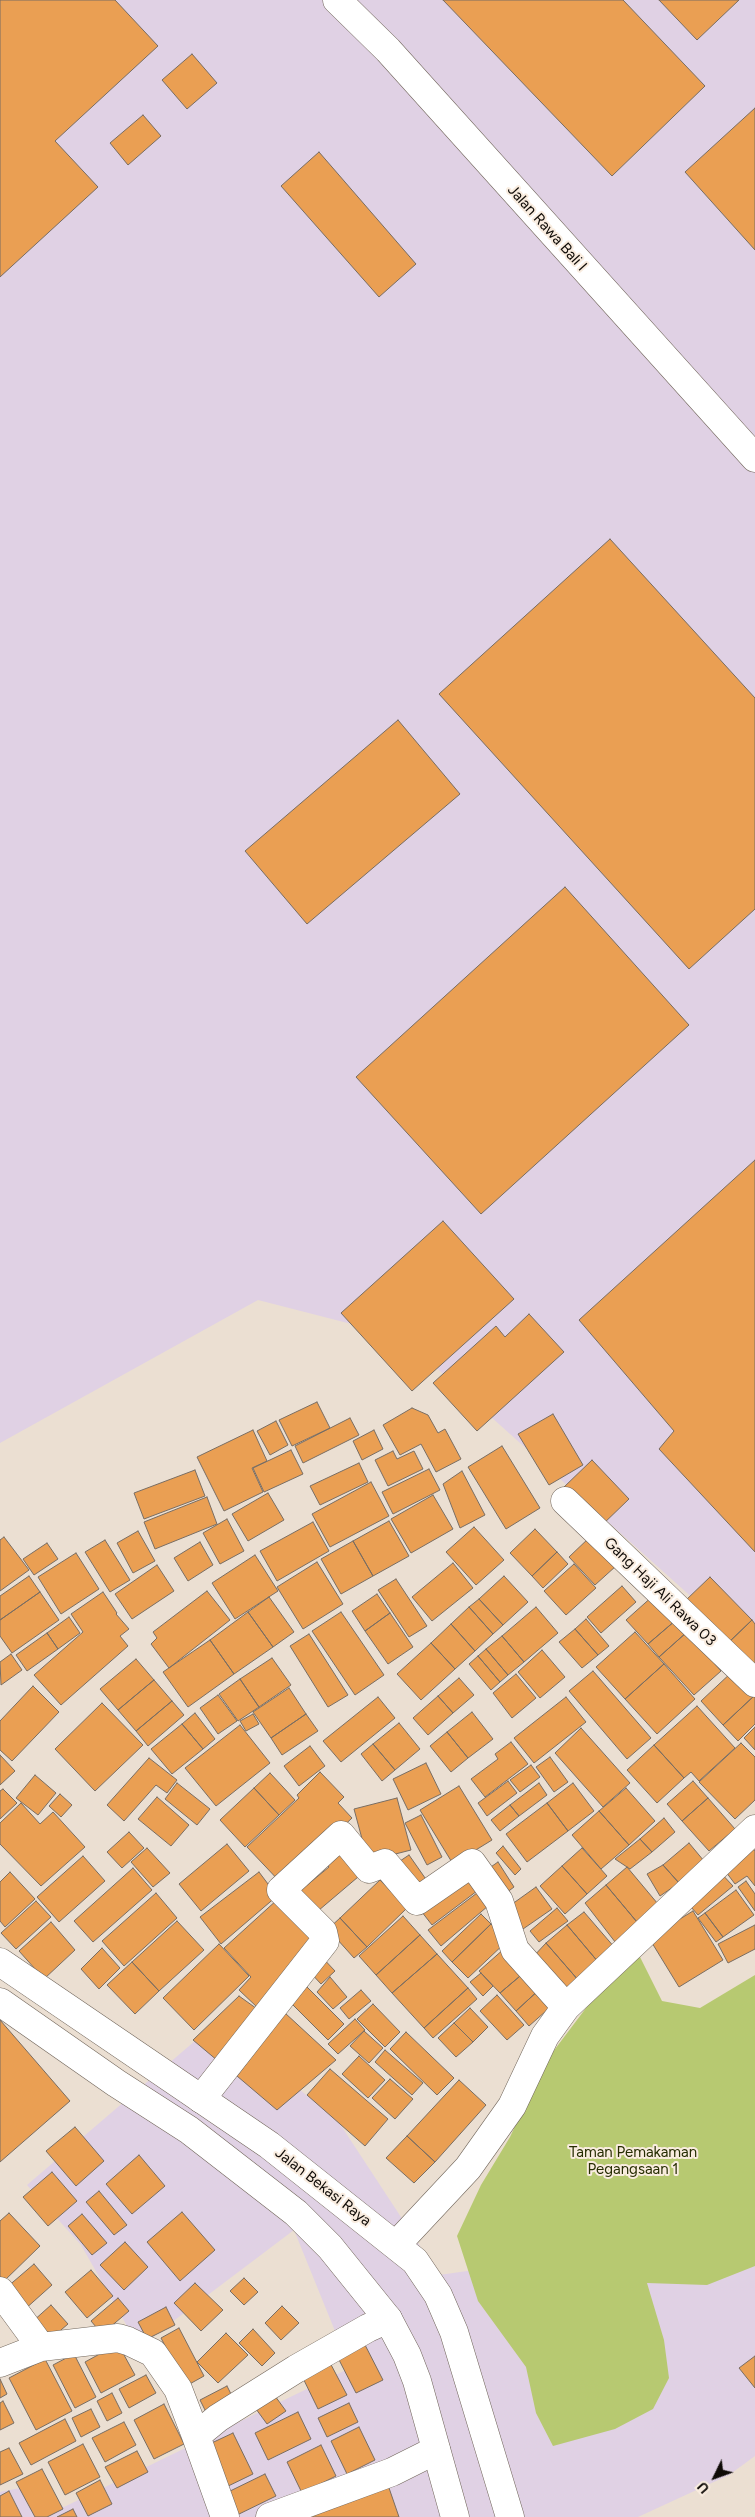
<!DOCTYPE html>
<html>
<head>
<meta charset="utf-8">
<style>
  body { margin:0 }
  #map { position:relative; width:755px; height:2517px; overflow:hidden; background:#ebdfd2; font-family:Figtree,sans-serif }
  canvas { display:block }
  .north { position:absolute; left:690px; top:2452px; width:50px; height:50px; -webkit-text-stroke:4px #f9ecdf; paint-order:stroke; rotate:228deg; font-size:14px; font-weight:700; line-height:20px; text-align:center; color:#0f0b07 }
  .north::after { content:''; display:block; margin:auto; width:18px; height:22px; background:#0f0b07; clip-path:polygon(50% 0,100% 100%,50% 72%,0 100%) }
</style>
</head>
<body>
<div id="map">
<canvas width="755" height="2517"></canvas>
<div class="north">U</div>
</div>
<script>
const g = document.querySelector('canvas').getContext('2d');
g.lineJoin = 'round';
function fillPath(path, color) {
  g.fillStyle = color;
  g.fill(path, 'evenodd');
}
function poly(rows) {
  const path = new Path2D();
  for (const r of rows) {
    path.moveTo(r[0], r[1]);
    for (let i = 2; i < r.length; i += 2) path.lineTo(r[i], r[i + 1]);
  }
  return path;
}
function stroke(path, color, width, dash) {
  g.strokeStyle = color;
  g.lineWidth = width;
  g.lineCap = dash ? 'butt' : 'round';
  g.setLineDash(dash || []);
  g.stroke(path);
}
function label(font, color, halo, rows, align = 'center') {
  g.font = font + ' Figtree,sans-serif';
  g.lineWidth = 4;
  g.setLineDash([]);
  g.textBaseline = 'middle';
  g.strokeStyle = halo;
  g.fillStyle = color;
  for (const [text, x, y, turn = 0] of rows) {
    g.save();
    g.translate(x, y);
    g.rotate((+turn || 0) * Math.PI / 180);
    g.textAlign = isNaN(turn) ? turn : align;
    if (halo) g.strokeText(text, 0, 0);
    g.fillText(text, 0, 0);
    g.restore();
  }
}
fillPath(poly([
  [0,0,755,0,755,1654,402,1337,258,1300,0,1443],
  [217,2022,338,2121,439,2275,602,2252,755,2168,755,2456,729,2475,638,2517,0,2517,0,2492,20,2488,64,2507,350,2368,294,2230,139,2347,81,2245,27,2185]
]), '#e0d1e4');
fillPath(poly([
  [640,1957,662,2001,700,2008,755,1975,755,2266,707,2285,647,2283,664,2340,669,2378,653,2409,615,2429,553,2446,536,2413,526,2367,478,2301,457,2236,481,2185,510,2137,546,2061,620,1963]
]), '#b7c971');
const building = poly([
  [0,0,115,0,158,46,55,141,98,187,0,277,0,0],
  [443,0,623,0,705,86,612,176,443,0],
  [659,0,739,0,697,40,659,0],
  [192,54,217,83,187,109,162,80,192,54],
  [755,108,755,250,685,172,755,108],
  [143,115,161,136,128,165,110,143,143,115],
  [319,152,416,264,379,297,281,186,319,152],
  [610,539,755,698,755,909,689,969,439,694,610,539],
  [398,720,460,794,307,924,245,851,398,720],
  [565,887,689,1025,481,1214,356,1077,565,887],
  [755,1160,755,1552,659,1449,674,1431,579,1320,755,1160],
  [443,1221,514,1299,412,1391,341,1313,443,1221],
  [529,1314,564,1352,477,1431,433,1383,496,1326,505,1337,529,1314],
  [317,1402,330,1428,292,1446,279,1420,317,1402],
  [412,1408,428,1415,438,1433,445,1429,461,1459,436,1472,421,1444,400,1455,383,1425,412,1408],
  [553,1414,583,1465,549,1485,518,1434,553,1414],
  [350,1418,359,1435,303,1463,295,1446,350,1418],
  [276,1421,288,1445,270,1455,257,1431,276,1421],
  [253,1430,267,1461,252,1468,263,1492,224,1511,197,1457,253,1430],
  [374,1430,383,1449,362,1460,353,1441,374,1430],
  [502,1446,540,1508,506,1529,468,1467,502,1446],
  [291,1450,303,1474,264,1492,253,1468,291,1450],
  [393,1451,397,1459,414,1451,423,1469,388,1486,375,1460,393,1451],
  [592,1460,629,1499,600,1527,563,1488,592,1460],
  [359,1463,368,1482,320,1505,310,1486,359,1463],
  [429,1469,440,1490,393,1514,382,1492,429,1469],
  [195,1470,205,1496,144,1519,134,1493,195,1470],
  [462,1471,485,1515,460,1528,443,1484,462,1471],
  [371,1482,389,1516,330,1547,312,1514,371,1482],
  [268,1493,284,1520,248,1541,232,1514,268,1493],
  [433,1495,453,1529,411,1553,391,1519,433,1495],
  [207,1497,217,1524,155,1549,144,1522,207,1497],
  [227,1519,244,1551,220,1564,203,1533,227,1519],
  [389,1521,409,1556,373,1576,353,1541,389,1521],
  [313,1522,329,1551,277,1581,260,1551,313,1522],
  [474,1527,504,1560,476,1585,446,1552,474,1527],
  [535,1529,557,1552,532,1576,510,1553,535,1529],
  [138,1531,155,1561,133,1573,117,1543,138,1531],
  [4,1537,29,1570,0,1591,0,1540,4,1537],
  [590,1537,616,1566,595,1585,569,1557,590,1537],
  [105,1540,130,1580,110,1592,85,1552,105,1540],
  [353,1541,373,1576,341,1594,321,1559,353,1541],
  [200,1542,213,1565,188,1581,174,1558,200,1542],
  [47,1543,58,1559,34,1575,23,1559,47,1543],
  [557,1552,568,1564,543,1588,532,1576,557,1552],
  [76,1553,99,1589,61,1614,38,1577,76,1553],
  [255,1555,278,1591,235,1619,212,1583,255,1555],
  [317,1562,343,1604,303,1629,277,1587,317,1562],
  [453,1563,473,1588,432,1621,412,1597,453,1563],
  [574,1564,596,1588,566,1615,544,1591,574,1564],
  [157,1565,174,1591,132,1619,115,1594,157,1565],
  [29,1576,40,1592,0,1620,0,1596,29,1576],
  [504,1576,528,1602,503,1625,479,1599,504,1576],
  [710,1577,752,1620,727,1644,685,1601,710,1577],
  [396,1579,427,1626,409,1637,378,1590,396,1579],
  [622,1586,636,1602,601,1633,587,1617,622,1586],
  [207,1591,230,1620,169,1668,151,1644,157,1638,153,1632,207,1591],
  [40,1592,59,1620,12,1653,0,1636,0,1620,40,1592],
  [103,1592,117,1613,116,1614,129,1629,120,1636,128,1646,61,1705,34,1675,83,1632,71,1614,103,1592],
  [377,1594,390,1613,365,1631,352,1611,377,1594],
  [654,1595,676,1620,648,1644,626,1620,654,1595],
  [269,1597,294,1632,273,1647,248,1612,269,1597],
  [479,1599,503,1625,493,1634,469,1607,479,1599],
  [469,1607,493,1634,475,1651,451,1624,469,1607],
  [536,1607,558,1633,524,1662,502,1636,536,1607],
  [248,1612,273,1647,234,1674,210,1640,248,1612],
  [341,1612,384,1675,355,1695,312,1631,341,1612],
  [390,1613,413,1647,388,1664,365,1631,390,1613],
  [69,1617,80,1633,58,1649,47,1633,69,1617],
  [586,1619,609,1646,598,1655,575,1629,586,1619],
  [676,1620,687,1632,659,1657,648,1644,676,1620],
  [752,1620,755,1624,755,1673,727,1644,752,1620],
  [451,1624,475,1651,455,1669,431,1643,451,1624],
  [575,1629,598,1655,582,1668,559,1642,575,1629],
  [635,1632,664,1664,625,1699,596,1667,635,1632],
  [687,1632,721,1671,694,1695,659,1657,687,1632],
  [47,1633,58,1649,27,1671,16,1655,47,1633],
  [309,1634,348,1695,328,1707,290,1646,309,1634],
  [502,1636,524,1662,508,1675,486,1649,502,1636],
  [210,1640,234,1674,188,1707,163,1672,210,1640],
  [431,1643,455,1669,421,1700,397,1674,431,1643],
  [486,1649,508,1675,500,1682,478,1656,486,1649],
  [542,1650,565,1677,540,1698,518,1672,542,1650],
  [11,1654,22,1670,1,1685,0,1662,11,1654],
  [478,1656,500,1682,491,1690,469,1664,478,1656],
  [272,1658,291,1685,259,1707,240,1679,272,1658],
  [136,1659,154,1680,118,1710,100,1689,136,1659],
  [664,1664,695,1699,657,1734,625,1699,664,1664],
  [593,1671,651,1738,627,1759,569,1691,593,1671],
  [733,1671,755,1695,723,1725,701,1701,733,1671],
  [516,1674,536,1698,512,1718,493,1693,516,1674],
  [459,1678,474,1695,453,1713,438,1696,459,1678],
  [240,1679,259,1707,238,1721,219,1694,240,1679],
  [154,1680,172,1701,136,1731,118,1710,154,1680],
  [33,1686,59,1712,12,1761,0,1750,0,1721,33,1686],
  [289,1688,306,1714,271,1738,253,1712,289,1688],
  [218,1695,237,1721,218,1734,200,1708,218,1695],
  [755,1695,755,1724,738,1741,723,1725,755,1695],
  [438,1696,453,1713,428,1735,413,1718,438,1696],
  [378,1697,395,1718,341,1762,323,1741,378,1697],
  [566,1697,586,1722,534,1763,514,1738,566,1697],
  [172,1701,184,1715,148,1746,136,1731,172,1701],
  [102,1703,143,1745,95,1791,55,1749,102,1703],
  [697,1706,735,1748,699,1781,691,1772,684,1778,654,1745,697,1706],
  [472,1712,493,1739,468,1758,447,1732,472,1712],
  [195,1713,215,1739,203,1749,182,1724,195,1713],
  [253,1714,259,1724,246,1731,240,1721,253,1714],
  [306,1714,318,1731,282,1755,271,1738,306,1714],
  [399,1723,420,1749,395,1770,373,1744,399,1723],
  [182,1724,203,1749,172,1774,151,1749,182,1724],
  [240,1725,270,1763,216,1806,185,1768,240,1725],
  [755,1727,755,1750,744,1738,755,1727],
  [581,1728,630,1783,603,1807,555,1753,581,1728],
  [447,1732,468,1758,451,1772,430,1746,447,1732],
  [511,1742,528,1764,485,1797,471,1779,498,1759,495,1754,511,1742],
  [741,1743,755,1757,755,1800,735,1819,699,1782,741,1743],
  [373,1744,395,1770,382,1781,361,1754,373,1744],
  [654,1745,684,1778,657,1803,627,1770,654,1745],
  [310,1746,325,1766,299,1786,284,1766,310,1746],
  [0,1755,15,1771,0,1785,0,1755],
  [550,1757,568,1782,554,1792,536,1767,550,1757],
  [149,1758,177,1780,167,1793,156,1785,124,1821,107,1805,149,1758],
  [426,1763,441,1794,408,1810,393,1779,426,1763],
  [531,1765,540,1777,520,1792,510,1780,531,1765],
  [320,1772,344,1797,338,1803,352,1818,282,1884,247,1847,299,1798,297,1795,320,1772],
  [270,1773,295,1800,279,1815,254,1788,270,1773],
  [35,1775,56,1793,38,1815,16,1798,35,1775],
  [508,1781,517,1793,487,1816,478,1803,508,1781],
  [693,1781,708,1798,682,1821,667,1804,693,1781],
  [177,1783,210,1809,197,1825,165,1799,177,1783],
  [539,1783,547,1795,519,1816,510,1805,539,1783],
  [573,1783,594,1811,568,1831,547,1803,573,1783],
  [459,1786,492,1840,453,1864,420,1810,459,1786],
  [254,1788,279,1815,245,1847,220,1820,254,1788],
  [626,1788,655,1821,629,1845,599,1811,626,1788],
  [3,1789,17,1803,0,1819,0,1791,3,1789],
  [60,1794,72,1805,61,1817,49,1806,60,1794],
  [157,1797,189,1825,171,1846,138,1819,157,1797],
  [397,1798,411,1850,368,1861,354,1809,397,1798],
  [708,1798,735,1829,709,1851,682,1821,708,1798],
  [21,1803,40,1824,53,1812,85,1847,41,1886,0,1844,0,1823,21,1803],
  [547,1803,568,1831,527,1862,506,1834,547,1803],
  [510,1805,519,1816,500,1831,491,1820,510,1805],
  [599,1811,629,1845,601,1869,572,1835,599,1811],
  [421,1815,442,1857,427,1865,405,1823,421,1815],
  [664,1818,675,1832,652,1852,640,1839,664,1818],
  [129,1832,144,1848,122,1868,107,1852,129,1832],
  [640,1839,652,1852,630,1869,615,1859,640,1839],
  [747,1841,755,1851,755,1886,747,1876,735,1884,720,1864,747,1841],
  [689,1843,704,1861,679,1883,663,1865,689,1843],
  [227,1844,249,1871,201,1911,179,1884,227,1844],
  [503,1846,521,1869,515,1875,496,1853,503,1846],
  [334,1847,358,1877,312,1916,295,1895,329,1867,321,1858,334,1847],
  [147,1848,170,1873,153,1887,131,1862,147,1848],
  [582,1848,607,1876,587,1894,562,1866,582,1848],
  [409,1855,430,1885,418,1894,397,1863,409,1855],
  [83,1856,105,1881,59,1922,37,1897,83,1856],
  [498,1862,514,1887,502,1896,485,1871,498,1862],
  [663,1865,679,1883,660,1896,647,1874,663,1865],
  [562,1866,587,1894,565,1914,540,1886,562,1866],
  [627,1867,663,1910,642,1928,606,1885,627,1867],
  [133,1868,152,1890,93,1942,74,1921,133,1868],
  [718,1870,733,1886,698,1915,684,1899,718,1870],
  [10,1872,35,1899,5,1927,0,1921,0,1882,10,1872],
  [259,1872,277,1896,221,1944,200,1917,259,1872],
  [463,1873,477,1891,432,1925,418,1907,463,1873],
  [380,1880,407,1908,367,1947,340,1918,380,1880],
  [746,1881,755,1894,755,1911,738,1887,746,1881],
  [606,1885,642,1928,619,1947,585,1903,606,1885],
  [536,1887,552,1909,523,1929,508,1907,536,1887],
  [736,1890,754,1915,723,1937,705,1913,736,1890],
  [156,1893,177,1918,124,1966,102,1941,156,1893],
  [477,1893,488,1906,441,1946,428,1930,477,1893],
  [278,1899,319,1943,258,2008,239,1990,251,1977,224,1948,278,1899],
  [36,1901,51,1917,16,1949,1,1933,36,1901],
  [557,1908,568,1921,539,1942,530,1931,557,1908],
  [693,1911,723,1960,679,1987,649,1938,693,1911],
  [584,1912,615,1948,599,1963,567,1925,584,1912],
  [705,1913,723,1937,716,1942,698,1918,705,1913],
  [481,1914,491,1924,452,1962,442,1951,481,1914],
  [403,1916,420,1935,376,1975,359,1956,403,1916],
  [340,1918,367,1947,354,1958,328,1929,340,1918],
  [177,1921,204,1950,159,1991,132,1962,177,1921],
  [51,1922,75,1950,44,1979,19,1951,51,1922],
  [491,1924,507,1941,468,1978,452,1962,491,1924],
  [567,1925,599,1963,579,1981,546,1943,567,1925],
  [755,1925,755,1949,728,1963,718,1944,755,1925],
  [420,1935,437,1954,392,1993,376,1975,420,1935],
  [546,1943,579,1981,563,1994,532,1958,546,1943],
  [219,1944,249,1976,194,2030,163,1998,219,1944],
  [102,1948,120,1968,99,1989,81,1969,102,1948],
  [505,1948,526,1971,500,1993,479,1971,505,1948],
  [319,1954,335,1971,321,1984,308,1970,319,1954],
  [437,1954,468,1988,424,2028,392,1993,437,1954],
  [132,1962,159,1991,135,2014,107,1985,132,1962],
  [526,1971,541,1988,516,2011,500,1993,526,1971],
  [481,1973,493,1986,483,1996,470,1982,481,1973],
  [330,1977,347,1997,333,2009,317,1992,330,1977],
  [307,1987,344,2024,328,2040,291,2003,307,1987],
  [468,1988,477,1999,433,2038,424,2028,468,1988],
  [541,1988,555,2003,529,2026,516,2011,541,1988],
  [361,1990,371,2001,349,2019,340,2008,361,1990],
  [497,1995,524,2025,507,2040,480,2011,497,1995],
  [239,1996,260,2011,218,2061,193,2040,239,1996],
  [373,2004,400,2032,385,2047,357,2019,373,2004],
  [470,2008,488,2027,473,2042,454,2023,470,2008],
  [285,2013,336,2060,277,2110,237,2076,285,2013],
  [355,2019,365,2030,338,2054,328,2044,355,2019],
  [0,2020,70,2101,0,2162,0,2020],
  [454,2023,473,2042,456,2057,438,2038,454,2023],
  [364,2031,383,2048,369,2063,350,2046,364,2031],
  [406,2032,454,2078,437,2095,390,2049,406,2032],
  [385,2050,423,2083,412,2095,375,2062,385,2050],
  [359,2056,385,2080,368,2098,342,2074,359,2056],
  [330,2069,388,2119,365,2146,307,2095,330,2069],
  [390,2079,413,2099,395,2119,372,2098,390,2079],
  [459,2080,486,2105,435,2162,407,2136,459,2080],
  [75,2127,104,2161,76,2186,46,2151,75,2127],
  [407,2136,435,2162,414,2183,386,2158,407,2136],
  [139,2155,165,2186,132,2214,106,2184,139,2155],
  [52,2172,77,2201,48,2226,23,2197,52,2172],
  [99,2191,127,2225,114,2235,86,2202,99,2191],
  [182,2212,215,2250,180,2281,147,2242,182,2212],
  [9,2213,40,2246,3,2282,0,2279,0,2221,9,2213],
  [82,2214,107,2243,92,2255,68,2226,82,2214],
  [125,2242,148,2267,124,2290,100,2265,125,2242],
  [34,2264,52,2285,24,2310,6,2288,34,2264],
  [91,2270,113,2296,87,2318,65,2292,91,2270],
  [244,2278,258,2292,244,2305,230,2291,244,2278],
  [195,2283,223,2310,201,2331,174,2303,195,2283],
  [118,2298,129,2311,102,2334,91,2321,118,2298],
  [51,2305,68,2324,48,2341,32,2322,51,2305],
  [282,2306,299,2323,281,2340,265,2323,282,2306],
  [166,2307,175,2325,147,2339,138,2322,166,2307],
  [179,2328,204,2376,186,2386,161,2338,179,2328],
  [253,2329,275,2353,262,2366,239,2343,253,2329],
  [226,2333,248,2355,218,2383,197,2362,226,2333],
  [363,2341,383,2380,356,2393,336,2354,363,2341],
  [118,2344,135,2375,101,2393,85,2362,118,2344],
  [74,2354,96,2397,75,2408,53,2365,74,2354],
  [755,2356,755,2388,739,2368,755,2356],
  [45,2359,72,2411,36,2430,9,2378,45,2359],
  [328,2359,347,2395,318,2409,300,2372,328,2359],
  [146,2375,156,2393,129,2408,119,2389,146,2375],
  [0,2379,7,2394,0,2398,0,2379],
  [227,2386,236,2404,209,2418,200,2400,227,2386],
  [112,2393,122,2413,107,2421,97,2401,112,2393],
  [275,2396,286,2411,267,2424,256,2409,275,2396],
  [3,2401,14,2423,0,2430,0,2403,3,2401],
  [349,2403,358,2422,327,2437,318,2418,349,2403],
  [164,2404,184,2444,154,2459,134,2420,164,2404],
  [91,2409,100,2427,81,2437,72,2418,91,2409],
  [298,2412,311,2439,268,2460,255,2433,298,2412],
  [65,2419,76,2441,31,2465,19,2443,65,2419],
  [124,2422,136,2445,105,2462,92,2438,124,2422],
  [359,2427,375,2460,347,2474,331,2441,359,2427],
  [233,2433,253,2474,222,2489,201,2448,233,2433],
  [83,2444,100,2477,65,2495,48,2462,83,2444],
  [321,2445,336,2476,302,2493,287,2462,321,2445],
  [9,2448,23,2474,0,2485,0,2452,9,2448],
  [137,2451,148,2472,117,2488,105,2467,137,2451],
  [42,2469,63,2509,47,2517,35,2517,16,2482,42,2469],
  [265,2474,276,2496,235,2516,224,2494,265,2474],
  [100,2480,112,2504,88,2516,76,2493,100,2480],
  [388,2485,399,2517,298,2517,388,2485],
  [9,2491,22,2517,0,2517,0,2496,9,2491],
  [73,2509,77,2517,57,2517,73,2509]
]);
fillPath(building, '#ea9f53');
stroke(building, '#796d62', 1);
const minor = poly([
  [337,0,388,50,755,458],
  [565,1501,755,1683],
  [201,2099,325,1941,323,1932,281,1890,341,1835,369,1869,385,1863,417,1901,472,1863,499,1901,515,1950,566,2007],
  [397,2244,468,2168,512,2106,545,2036,566,2007,755,1829],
  [0,2291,41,2347],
  [0,2363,41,2347,118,2338,128,2341,153,2353,178,2389,196,2436,218,2418,296,2369,368,2328,388,2319],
  [196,2436,225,2517],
  [270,2517,392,2472,436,2450]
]);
const highway = poly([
  [0,1962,269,2145,415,2261,438,2295,454,2332,510,2517],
  [0,2002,116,2083,189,2130,296,2213,330,2247,388,2319,407,2355,417,2381,455,2517]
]);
stroke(minor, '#71665b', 29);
stroke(highway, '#71665b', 29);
stroke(minor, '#fff', 28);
stroke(highway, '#fff', 28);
label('15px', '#0f0b07', '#f9ecdf', [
  ["Jalan Rawa Bali I",547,228,48],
  ["Gang Haji Ali Rawa 03",660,1592,44],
  ["Jalan Bekasi Raya",323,2187,38]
]);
label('15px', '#262d02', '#f9ecdf', [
  ["Taman Pemakaman",633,2153],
  ["Pegangsaan 1",633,2170]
]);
</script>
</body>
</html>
